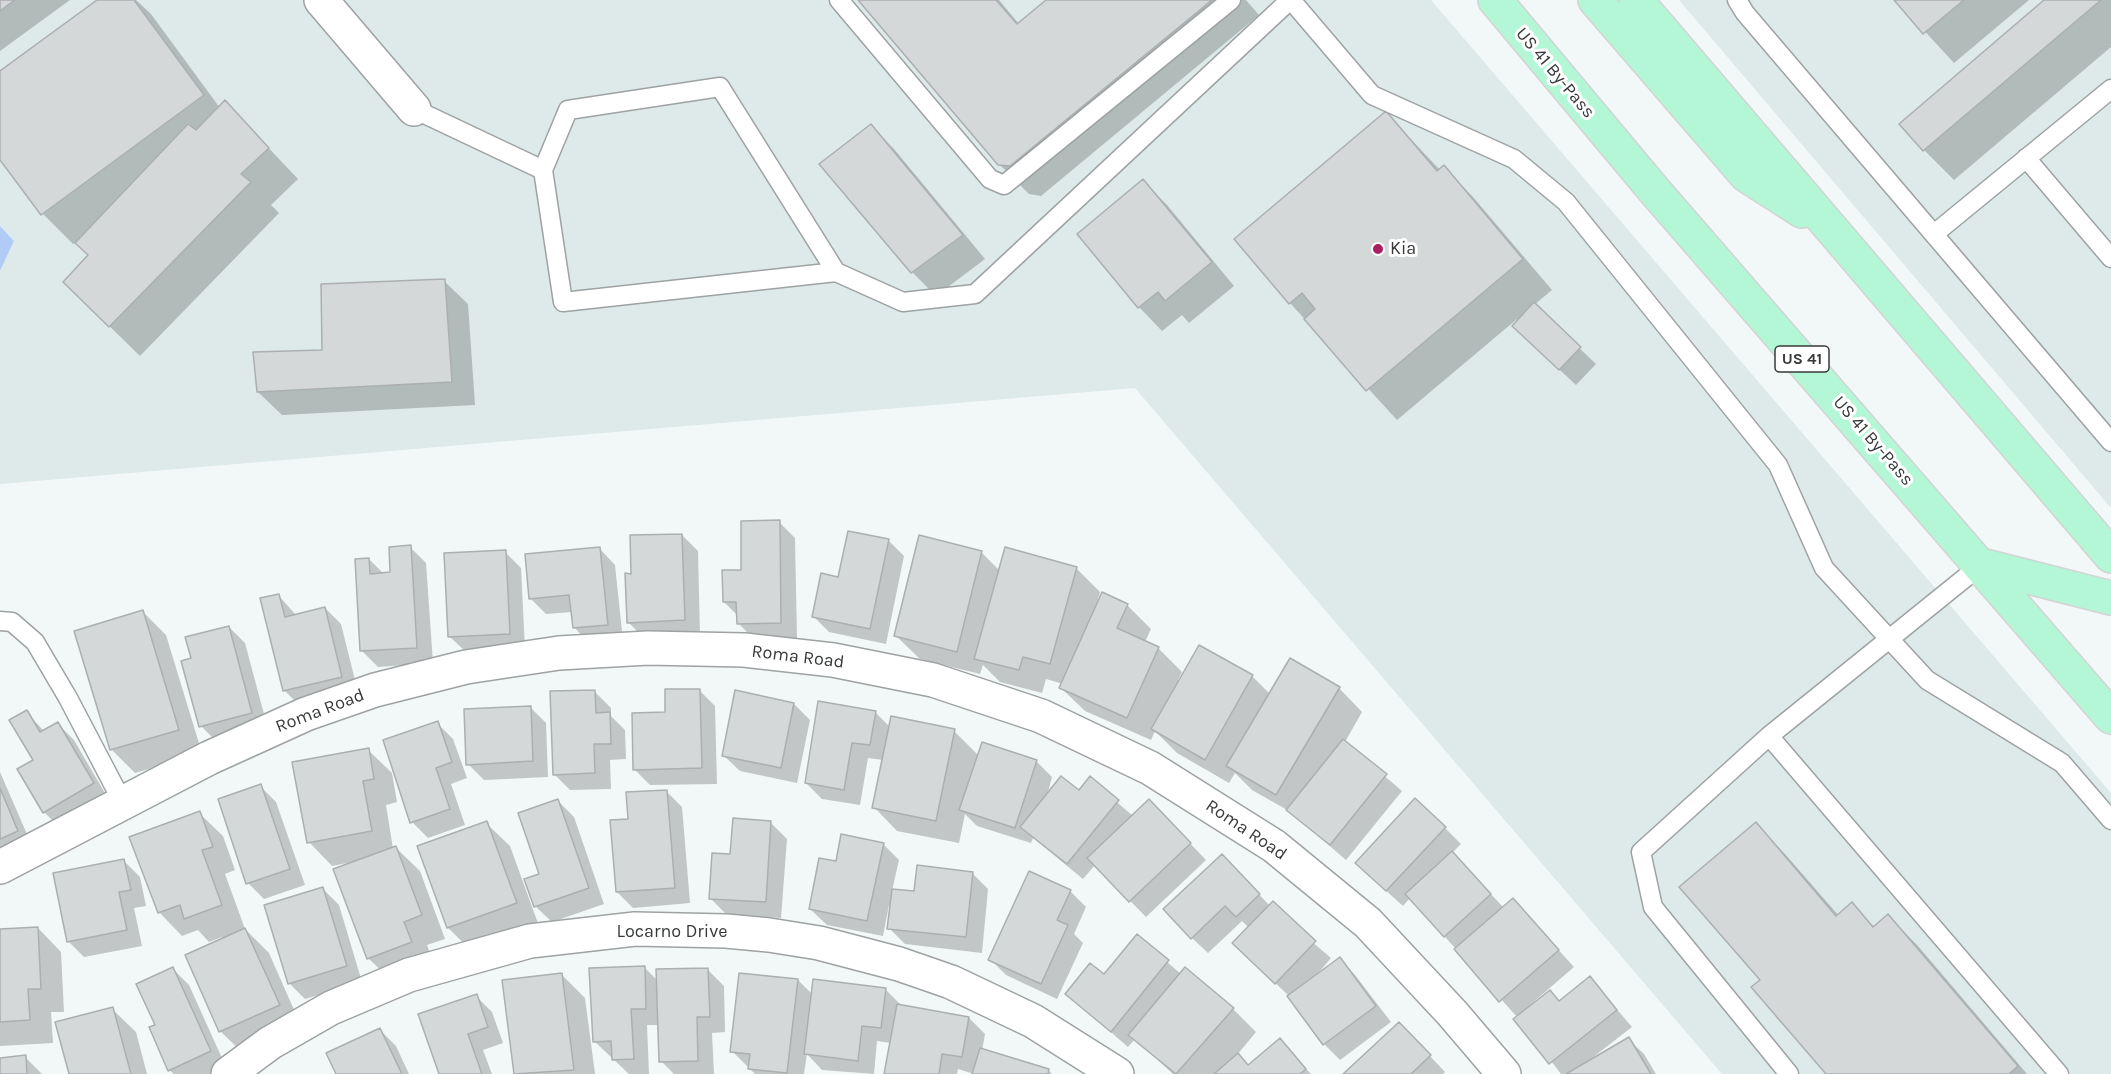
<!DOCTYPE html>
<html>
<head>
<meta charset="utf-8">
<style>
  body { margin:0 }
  canvas { display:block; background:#f2f7f7 }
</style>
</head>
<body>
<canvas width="2111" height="1074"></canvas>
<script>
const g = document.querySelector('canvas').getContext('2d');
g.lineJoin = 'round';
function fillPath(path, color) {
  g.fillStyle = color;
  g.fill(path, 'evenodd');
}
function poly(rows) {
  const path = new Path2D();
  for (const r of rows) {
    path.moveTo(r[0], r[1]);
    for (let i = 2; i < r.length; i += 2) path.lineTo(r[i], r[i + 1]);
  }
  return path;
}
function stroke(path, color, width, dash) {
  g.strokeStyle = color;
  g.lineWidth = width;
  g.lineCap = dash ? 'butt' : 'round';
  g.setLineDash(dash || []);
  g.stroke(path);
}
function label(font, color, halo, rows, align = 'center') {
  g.font = font + ' Karla,sans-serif';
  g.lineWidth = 6;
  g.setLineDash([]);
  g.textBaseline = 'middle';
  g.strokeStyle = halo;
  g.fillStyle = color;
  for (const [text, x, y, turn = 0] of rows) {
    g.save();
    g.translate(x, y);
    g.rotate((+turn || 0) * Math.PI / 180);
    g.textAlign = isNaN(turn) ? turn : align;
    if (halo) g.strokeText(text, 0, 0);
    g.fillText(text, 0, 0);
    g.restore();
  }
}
fillPath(poly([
  [0,0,1431,0,2111,793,2111,1074,1722,1074,1135,388,0,484,0,271,14,241,0,226],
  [1679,0,2111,0,2111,508]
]), '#ddeae9');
fillPath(poly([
  [0,226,14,241,0,271]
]), '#b0ccf6');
fillPath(poly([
  [0,0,70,0,0,51],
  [99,0,136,0,151,14,220,108,225,102,298,179,271,205,279,213,140,356,95,312,90,256,76,242,73,244,43,214,0,158,0,73],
  [860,0,999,0,1019,24,1048,0,1246,0,1259,15,1041,196,1029,194,999,164],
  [1896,0,2029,0,1954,63],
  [2047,0,2111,0,2111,47,1954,180,1924,150],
  [1386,113,1440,170,1443,167,1473,197,1552,290,1534,305,1596,364,1576,385,1530,342,1517,319,1397,420,1290,303],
  [871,126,894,149,985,259,936,296,912,272],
  [1143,181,1167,205,1234,286,1189,323,1182,315,1162,331,1139,307],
  [444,281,468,304,475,405,282,415,258,392],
  [779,522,795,538,797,638,754,639,738,623,738,616,724,602],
  [682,535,698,551,700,636,644,638,628,622,632,575],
  [888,540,904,556,886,644,829,632,813,616,839,578],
  [410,547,426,563,433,663,378,667,362,651,369,559,384,574,391,574],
  [599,548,615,565,623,641,590,644,574,627,572,612,546,614,530,598],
  [505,552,521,568,525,649,466,652,449,636],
  [981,552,1000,571,1076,568,1100,592,1096,606,1127,605,1151,629,1145,642,1158,648,1182,672,1178,680,1180,681,1252,676,1271,695,1339,688,1362,712,1345,742,1402,791,1346,860,1289,811,1252,790,1235,773,1229,783,1177,753,1155,731,1151,740,1085,711,1061,688,1063,684,1046,679,1042,693,1000,682,983,665,980,674,920,659,896,636],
  [279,596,296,615,325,608,341,624,358,692,300,706,284,690],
  [143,612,166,635,202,753,135,773,112,750,76,632],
  [229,627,245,643,268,729,217,742,201,726],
  [699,690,715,706,717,784,650,785,634,769,667,713],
  [595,692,611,708,611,716,625,730,626,759,610,760,611,789,570,790,554,774],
  [794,704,810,720,797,783,740,771,723,755],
  [530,707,546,723,548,777,484,780,468,764],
  [26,712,44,731,58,724,74,740,109,800,60,828,44,812,19,770,35,760],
  [875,712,890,727,954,731,979,756,1036,761,1052,777,1047,796,1079,792,1090,779,1133,816,1165,817,1206,860,1146,917,1095,865,1083,879,1033,838,1031,843,977,826,965,814,959,843,897,831,874,807,883,760,868,758,860,805,822,799,806,783],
  [437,723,453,739,467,778,451,784,465,825,428,838,412,822],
  [368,750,392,773,397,802,386,805,393,849,396,848,420,871,445,939,427,945,434,965,392,981,368,958,352,862,332,866,309,842],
  [0,772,33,848,0,861],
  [260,786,276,802,305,885,264,899,248,883],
  [666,791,682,807,690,903,633,908,617,892,630,820],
  [558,801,574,817,604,904,552,922,535,906],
  [199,813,223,836,235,870,225,874,245,929,269,953,302,1028,244,1054,220,1031,222,937,209,942,198,930,182,936,159,912],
  [770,822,787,839,781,918,726,914,710,898,731,856],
  [486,823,510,846,539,926,472,951,448,928],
  [1756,824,1785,854,1839,916,1852,904,1874,927,1888,916,1918,946,2027,1074,1828,1074,1762,981],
  [1445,828,1461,844,1452,853,1504,908,1513,900,1574,967,1530,1005,1531,1007,1560,1002,1590,978,1632,1027,1592,1058,1628,1039,1644,1054,1656,1074,1561,1074,1518,1018,1410,898,1403,906,1373,879],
  [883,844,899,860,892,891,915,893,972,873,988,889,982,953,905,944,889,928,892,905,889,905,883,936,827,925,810,909,837,863],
  [124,861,140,877,146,906,134,908,142,946,84,957,68,941],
  [1238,872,1270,906,1331,958,1314,978,1339,959,1355,975,1391,1022,1340,1060,1324,1044,1289,996,1250,959,1249,928,1242,921,1208,953,1192,938],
  [323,889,339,905,362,982,305,999,289,983],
  [1070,891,1086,907,1074,934,1083,943,1057,999,1006,975,990,959],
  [38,928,61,952,64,1012,51,1012,53,1043,0,1046,0,930],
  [1137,936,1181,974,1233,1009,1256,1032,1237,1055,1249,1066,1279,1040,1311,1074,1173,1074,1135,1039,1128,1047,1067,994,1104,976],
  [644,967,658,981,708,970,724,986,725,1032,712,1033,714,1074,674,1074,661,1061,659,1025,647,1025,649,1074,629,1074,594,1041],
  [173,969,189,985,226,1067,211,1074,174,1074,169,1070,157,1025],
  [562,975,585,998,595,1074,515,1074,504,982],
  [798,980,813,995,885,989,901,1005,969,1018,985,1034,982,1051,1048,1070,1052,1074,974,1074,958,1069,957,1074,886,1074,891,1043,877,1041,874,1074,822,1070,807,1054,804,1074,755,1074,732,1051],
  [476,996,492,1012,503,1043,483,1050,492,1074,440,1074],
  [112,1009,136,1032,147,1074,70,1074],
  [380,1030,396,1046,409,1074,337,1074],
  [1415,1040,1445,1072,1443,1074,1345,1074],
  [25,1057,42,1074,0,1074,0,1060]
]), '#0003');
const building = poly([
  [0,0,15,0,0,11,0,0],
  [97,0,134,0,204,95,41,215,0,160,0,71,97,0],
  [858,0,996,0,1017,24,1046,0,1212,0,1010,166,998,165,858,0],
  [1894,0,1964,0,1923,34,1894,0],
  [2044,0,2101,0,1923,151,1899,124,2044,0],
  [225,100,269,148,241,174,251,182,109,327,63,282,88,255,75,243,188,124,196,130,225,100],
  [1386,111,1437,171,1444,165,1523,259,1366,391,1304,319,1315,309,1302,293,1289,304,1234,239,1386,111],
  [871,124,963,235,911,273,819,164,871,124],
  [1143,179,1212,262,1165,301,1158,292,1138,308,1077,234,1143,179],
  [445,279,452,382,257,392,253,352,322,350,321,284,445,279],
  [1534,302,1581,347,1559,370,1512,326,1534,302],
  [780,520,781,623,737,624,736,602,723,602,722,570,741,570,741,521,780,520],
  [848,531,889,539,870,629,812,617,821,573,838,577,848,531],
  [682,534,685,620,627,623,625,573,631,574,630,535,682,534],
  [919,535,982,551,957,652,894,636,919,535],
  [411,545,417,648,360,651,355,559,369,558,370,574,390,572,389,547,411,545],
  [600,547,608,625,573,628,569,595,529,599,525,554,600,547],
  [1005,547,1077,567,1050,664,1023,657,1019,670,974,659,1005,547],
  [506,550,510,634,448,637,444,553,506,550],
  [1102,592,1128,604,1117,628,1159,647,1127,718,1059,688,1102,592],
  [279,594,285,617,325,607,342,677,283,691,260,598,279,594],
  [143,610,179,730,110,750,74,631,143,610],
  [229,626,252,713,199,727,181,661,191,658,185,637,229,626],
  [1199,645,1253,675,1205,760,1151,729,1199,645],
  [1290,658,1340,687,1276,795,1226,766,1290,658],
  [665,689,700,689,702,768,633,770,632,713,665,712,665,689],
  [595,690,596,713,610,712,611,744,594,744,595,773,553,775,550,691,595,690],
  [735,690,794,703,781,768,722,756,735,690],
  [818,701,876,711,870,745,852,743,844,790,805,783,818,701],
  [531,706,533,761,466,765,464,709,531,706],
  [27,710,40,732,58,722,94,783,43,813,17,769,33,760,9,720,27,710],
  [891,716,955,729,936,821,872,808,891,716],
  [438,721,452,762,436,768,450,809,410,823,383,740,438,721],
  [1343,739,1387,774,1330,845,1286,810,1343,739],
  [982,742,1037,760,1015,828,959,810,982,742],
  [369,748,374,779,363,781,372,831,307,843,292,762,369,748],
  [1061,776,1079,790,1090,776,1119,800,1067,864,1020,827,1061,776],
  [261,784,290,869,246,884,218,799,261,784],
  [0,788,18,831,0,839,0,788],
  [667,790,675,888,616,892,610,820,628,819,626,792,667,790],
  [1415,798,1446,827,1386,891,1355,863,1415,798],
  [558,799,589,888,534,907,524,879,539,874,518,813,558,799],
  [1149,799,1191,843,1129,902,1087,858,1149,799],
  [200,811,213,847,202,850,222,905,184,919,180,905,158,913,129,837,200,811],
  [733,818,771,821,766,902,709,899,712,853,730,854,733,818],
  [487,821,517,903,447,928,417,846,487,821],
  [1756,822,1836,916,1852,902,1873,927,1888,914,2018,1066,2009,1074,1826,1074,1751,987,1760,980,1679,887,1756,822],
  [841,834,884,843,867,921,809,909,819,858,836,861,841,834],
  [396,846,422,915,404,922,412,942,367,959,333,869,396,846],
  [1452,851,1491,894,1444,937,1405,894,1452,851],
  [1222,854,1260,894,1236,917,1225,906,1191,939,1163,909,1222,854],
  [124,859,131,890,119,892,127,930,67,942,53,873,124,859],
  [917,865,973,872,966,937,887,929,892,889,914,891,917,865],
  [1029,871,1071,890,1057,920,1068,925,1041,984,988,960,1029,871],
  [323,887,347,966,288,984,264,905,323,887],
  [1513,898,1559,950,1499,1002,1454,949,1513,898],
  [1273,901,1316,941,1275,984,1232,943,1273,901],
  [38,927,41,989,28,989,30,1020,0,1022,0,929,38,927],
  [245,928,280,1005,219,1032,185,955,245,928],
  [1137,934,1169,960,1111,1032,1065,994,1090,963,1104,974,1137,934],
  [1340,957,1376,1006,1323,1045,1287,996,1340,957],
  [645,966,646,1009,631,1009,634,1059,612,1060,611,1041,593,1042,589,968,645,966],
  [173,967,211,1051,168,1071,149,1027,155,1025,136,984,173,967],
  [1185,967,1234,1008,1176,1074,1128,1035,1185,967],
  [708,968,710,1017,697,1017,698,1061,659,1062,656,969,708,968],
  [562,973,574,1070,514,1074,502,980,562,973],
  [739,973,798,979,787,1073,748,1069,750,1054,730,1052,739,973],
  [1590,976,1617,1010,1549,1064,1513,1019,1550,990,1559,1001,1590,976],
  [813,979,886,988,881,1028,862,1026,858,1061,804,1054,813,979],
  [477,994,488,1027,468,1034,482,1074,439,1074,418,1014,477,994],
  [897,1004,969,1017,962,1057,942,1054,939,1074,884,1074,897,1004],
  [113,1007,131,1074,69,1074,55,1022,113,1007],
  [1399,1022,1431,1055,1411,1074,1343,1074,1399,1022],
  [380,1028,402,1074,336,1074,326,1053,380,1028],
  [1629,1037,1651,1074,1566,1074,1629,1037],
  [1280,1038,1306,1069,1300,1074,1214,1074,1238,1053,1248,1065,1280,1038],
  [980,1048,1049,1069,1048,1074,972,1074,980,1048],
  [26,1055,27,1074,0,1074,0,1058,26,1055]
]);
fillPath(building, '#d4d8d9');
stroke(building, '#acafb1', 1.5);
const lane = poly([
  [839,0,990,179,1004,185,1231,0],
  [1291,0,1372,95,1514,159,1566,202,1778,465,1824,568,1927,680,2062,763,2111,820],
  [1737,0,1745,13,2111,442],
  [414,109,543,170,563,302,836,272,903,302,975,294,1290,0],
  [2026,158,2111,258],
  [543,170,568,110,720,87,836,272],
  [1934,234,2111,89],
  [0,621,12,622,35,642,68,698,123,803],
  [1769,736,2059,1074],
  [1789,1074,1653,907,1641,852,1769,736,1981,565]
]);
const street = poly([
  [321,0,414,109],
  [0,867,209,758,306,714,375,690,466,667,559,653,648,648,744,650,833,660,933,680,1041,716,1150,768,1274,846,1368,923,1452,1013,1504,1074],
  [228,1074,270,1043,331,1008,409,975,530,941,635,929,726,931,769,935,819,943,899,964,951,982,1033,1021,1117,1074]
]);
const primary = poly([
  [1495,0,1653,189,2111,717],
  [1595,0,1746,175,1802,211],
  [1636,0,2111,556],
  [1981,565,2111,598]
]);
stroke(lane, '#9ea2a2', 21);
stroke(street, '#9ea2a2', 36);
stroke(primary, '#d3d4d4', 36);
stroke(lane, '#fff', 18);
stroke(street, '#fff', 33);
stroke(primary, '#b3f7d7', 33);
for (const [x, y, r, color] of [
  [1378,249,6,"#aa1f63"]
]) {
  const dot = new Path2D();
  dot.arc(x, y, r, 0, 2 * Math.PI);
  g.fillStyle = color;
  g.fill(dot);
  stroke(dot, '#fff', 2);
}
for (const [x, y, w] of [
  [1802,359,54]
]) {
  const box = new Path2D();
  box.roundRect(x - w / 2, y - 13, w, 26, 4.5);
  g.fillStyle = '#fff';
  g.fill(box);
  stroke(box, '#383a3a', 1.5);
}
label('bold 16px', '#383a3a', null, [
  ["US 41",1802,359]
]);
label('18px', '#383a3a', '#fff', [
  ["US 41 By-Pass",1555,73,50],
  ["US 41 By-Pass",1873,441,49],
  ["Roma Road",798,657,7],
  ["Roma Road",320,711,-21],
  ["Roma Road",1246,830,34],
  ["Locarno Drive",672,932]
]);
label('18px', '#383a3a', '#fff', [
  ["Kia",1390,249]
], 'left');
</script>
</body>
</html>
